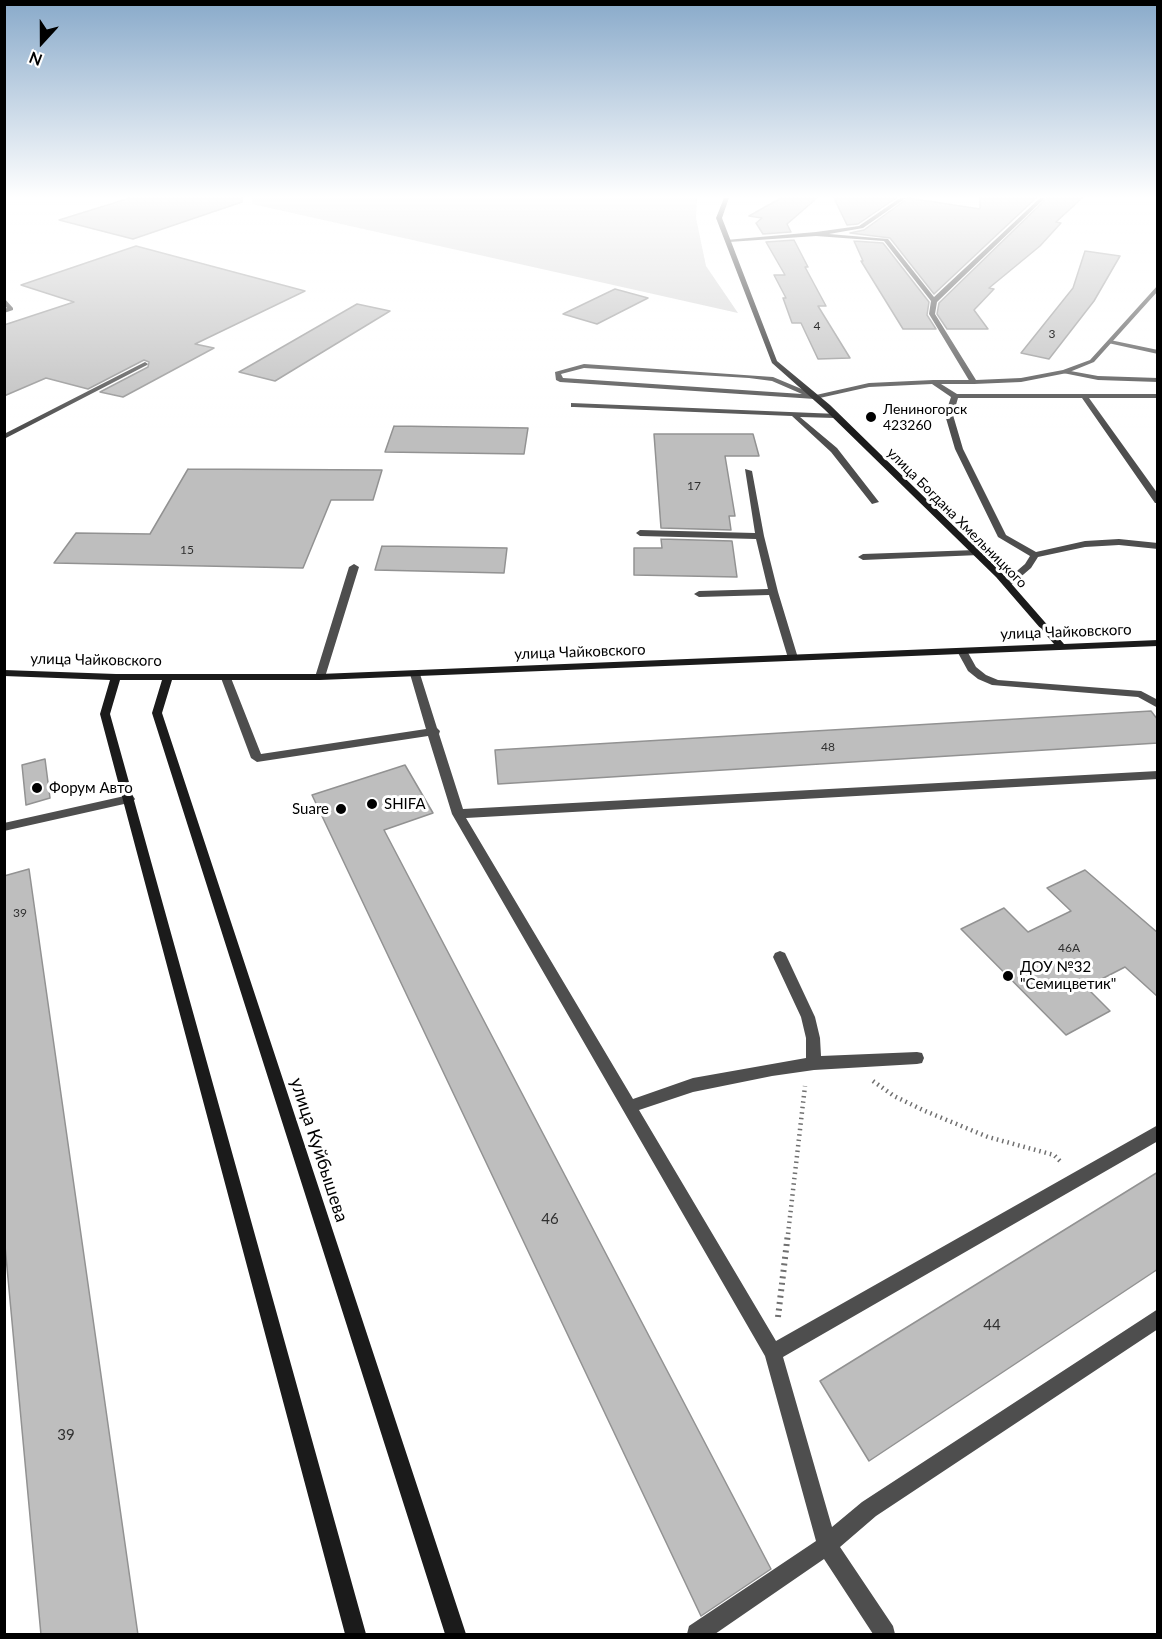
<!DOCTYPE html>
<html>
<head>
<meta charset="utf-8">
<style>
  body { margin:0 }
  #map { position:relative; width:1162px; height:1639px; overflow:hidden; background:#fff; font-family:Lato,sans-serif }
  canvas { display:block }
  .frame { position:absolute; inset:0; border:6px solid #000; pointer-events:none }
  .north { position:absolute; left:12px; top:12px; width:60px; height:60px; -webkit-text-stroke:4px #fff; paint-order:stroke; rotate:201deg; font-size:16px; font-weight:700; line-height:24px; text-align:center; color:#000 }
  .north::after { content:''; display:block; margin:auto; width:21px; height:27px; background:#000; clip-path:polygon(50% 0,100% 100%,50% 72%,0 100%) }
</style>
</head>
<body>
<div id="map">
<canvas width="1162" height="1639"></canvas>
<div class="frame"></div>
<div class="north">N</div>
</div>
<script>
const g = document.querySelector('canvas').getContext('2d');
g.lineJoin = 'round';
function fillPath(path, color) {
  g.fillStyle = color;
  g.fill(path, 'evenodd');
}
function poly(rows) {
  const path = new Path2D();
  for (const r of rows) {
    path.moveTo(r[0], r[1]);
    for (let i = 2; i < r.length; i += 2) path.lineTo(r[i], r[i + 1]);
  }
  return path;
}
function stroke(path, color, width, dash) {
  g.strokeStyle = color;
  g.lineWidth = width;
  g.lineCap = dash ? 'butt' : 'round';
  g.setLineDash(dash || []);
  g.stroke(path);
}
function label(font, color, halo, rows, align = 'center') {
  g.font = font + ' Lato,sans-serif';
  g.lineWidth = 6;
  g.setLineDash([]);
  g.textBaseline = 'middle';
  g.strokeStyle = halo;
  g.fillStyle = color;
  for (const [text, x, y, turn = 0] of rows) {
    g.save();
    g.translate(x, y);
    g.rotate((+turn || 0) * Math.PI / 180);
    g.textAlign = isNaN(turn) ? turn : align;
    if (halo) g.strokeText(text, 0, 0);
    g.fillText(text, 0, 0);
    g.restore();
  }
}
fillPath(poly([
  [252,198,697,198,696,218,706,266,738,313,252,204]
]), '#d5d5d5');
const building = poly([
  [130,198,242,198,242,202,133,239,59,220,130,198],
  [781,198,817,198,787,224,791,232,763,234,756,223,762,218,749,216,781,198],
  [834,198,896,198,858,224,847,225,834,198],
  [908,198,980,209,980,198,1036,198,934,294,890,238,850,233,864,230,908,198],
  [1047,198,1082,198,1056,222,1061,223,1040,246,989,288,994,289,974,310,988,329,947,329,937,314,939,303,1047,198],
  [794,240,808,267,805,267,826,306,818,306,850,358,818,359,801,323,792,323,783,298,786,298,774,275,785,275,766,242,794,240],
  [854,241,883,243,929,302,927,315,936,329,903,329,861,261,863,261,854,241],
  [136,246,305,291,195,344,214,348,123,397,100,392,148,367,149,362,144,360,88,389,46,378,4,396,4,325,74,302,21,285,136,246],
  [1085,251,1120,256,1094,301,1049,359,1021,353,1073,288,1085,251],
  [615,289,648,298,597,324,563,314,615,289],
  [357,304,390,311,275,381,239,372,357,304],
  [394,426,528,428,524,454,385,452,394,426],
  [654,434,753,434,759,456,725,456,735,516,729,516,731,530,661,528,654,434],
  [188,469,382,470,373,500,331,500,303,568,54,563,76,533,150,534,188,469],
  [661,539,732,541,737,577,634,575,634,548,662,548,661,539],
  [382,546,507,548,504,573,375,570,382,546],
  [1151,711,1158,720,1158,743,498,784,495,750,1151,711],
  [45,759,50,798,26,805,22,765,45,759],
  [405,765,433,813,384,830,771,1569,701,1616,312,795,405,765],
  [29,869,43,968,138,1635,41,1635,4,1235,4,876,29,869],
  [1085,870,1158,933,1158,997,1125,967,1086,987,1110,1011,1066,1035,961,929,1004,908,1028,932,1071,911,1047,888,1085,870],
  [1158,1172,1158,1269,869,1461,820,1381,1158,1172]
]);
fillPath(building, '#bebebe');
stroke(building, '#929292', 1.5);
stroke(poly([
  [873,1081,894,1096,925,1111,988,1137,1054,1155,1062,1163],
  [788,1234,805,1086]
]), '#707070', 4.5, [1.5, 4]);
stroke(poly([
  [778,1317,788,1233]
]), '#707070', 6, [2, 4.5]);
fillPath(poly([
  [4,298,13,308,13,310,4,313,4,309,7,308,4,305,4,298],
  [1110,340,1158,350,1158,354,1108,343,1107,342,1110,340],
  [145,362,148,364,147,365,4,439,4,434,145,362],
  [584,364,773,377,816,395,869,383,933,380,974,380,978,382,974,384,941,384,957,394,1158,394,1158,398,1089,398,1158,494,1158,503,1155,503,1082,398,958,398,953,415,963,449,1006,535,1036,552,1085,541,1119,539,1158,543,1158,549,1119,545,1085,547,1038,557,1031,568,1010,586,1004,586,1004,582,1025,564,1030,556,998,537,955,449,945,415,951,397,932,384,869,387,815,399,560,382,556,380,555,372,584,364],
  [584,368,749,378,772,381,802,394,563,378,561,374,584,368],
  [1065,370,1098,376,1158,378,1158,382,1098,380,1063,373,1063,371,1065,370],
  [571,403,838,414,839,416,835,418,800,417,837,448,879,502,872,504,831,452,792,416,574,407,571,407,571,403],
  [745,469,752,471,764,536,778,592,798,658,797,660,789,660,788,658,769,595,699,597,694,594,699,591,768,589,756,539,640,536,636,533,640,530,755,533,745,469],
  [976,550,979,551,979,555,863,560,858,557,863,554,976,550],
  [354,564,359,567,325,677,324,679,316,679,315,677,349,567,354,564],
  [962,648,966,649,976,667,986,675,998,680,1141,691,1158,700,1158,708,1138,697,992,685,978,679,968,671,957,651,962,648],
  [415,671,420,674,437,728,440,731,439,734,463,809,1158,771,1158,779,466,818,633,1099,693,1078,806,1058,806,1038,801,1017,773,957,775,953,780,951,785,953,815,1017,820,1038,821,1056,917,1052,922,1053,924,1058,922,1063,917,1064,814,1070,772,1076,693,1092,639,1110,776,1341,1158,1125,1158,1141,783,1357,832,1527,862,1502,1158,1309,1158,1329,876,1516,840,1547,893,1626,895,1634,873,1634,824,1559,715,1634,687,1634,689,1626,816,1541,765,1356,452,814,428,736,257,762,251,758,221,678,226,675,231,678,261,754,426,729,410,674,415,671],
  [129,795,133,796,135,799,133,802,4,831,4,823,129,795]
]), '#4e4e4e');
fillPath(poly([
  [900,198,906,198,863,228,829,234,888,239,934,297,1040,198,1045,198,937,302,935,314,976,380,1021,378,1063,370,1090,360,1158,285,1158,291,1094,362,1067,373,1021,382,974,384,970,382,929,314,931,301,884,241,816,236,729,242,726,240,816,232,859,226,900,198]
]), '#4e4e4e');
fillPath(poly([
  [724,198,729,198,722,218,777,361,830,405,1002,573,1064,644,1158,640,1158,646,320,680,172,680,162,713,466,1634,445,1634,152,713,162,680,120,680,110,714,366,1634,345,1634,100,714,110,680,4,676,4,670,116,674,320,674,1054,644,996,577,824,409,772,363,716,218,724,198]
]), '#1b1b1b');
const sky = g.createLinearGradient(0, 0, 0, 428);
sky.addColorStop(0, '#89aaca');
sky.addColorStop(0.46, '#fff');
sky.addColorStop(1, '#ffffff00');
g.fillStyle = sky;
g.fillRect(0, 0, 1162, 428);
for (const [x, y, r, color] of [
  [871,417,6,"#000"],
  [37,788,6,"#000"],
  [372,804,6,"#000"],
  [341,809,6,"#000"],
  [1008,976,6,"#000"]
]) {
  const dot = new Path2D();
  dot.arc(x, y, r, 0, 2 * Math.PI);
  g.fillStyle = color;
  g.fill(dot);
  stroke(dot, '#fff', 2);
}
label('12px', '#303030', null, [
  ["4",817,326],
  ["3",1052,334],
  ["17",694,486],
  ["15",187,550],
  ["48",828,747],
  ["39",20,913],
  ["46А",1069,948]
]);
label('14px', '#000', '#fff', [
  ["Лениногорск",883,409],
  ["423260",883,425]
], 'left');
label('14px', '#000', '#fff', [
  ["улица Богдана Хмельницкого",957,518,45]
]);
label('15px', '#000', '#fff', [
  ["улица Чайковского",1066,632,-2],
  ["улица Чайковского",580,652,-2],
  ["улица Чайковского",96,660,1]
]);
label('15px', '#000', '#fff', [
  ["Форум Авто",49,788],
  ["SHIFA",384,804],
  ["Suare",329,809,"right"],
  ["ДОУ №32",1020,967],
  ["\"Семицветик\"",1020,984]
], 'left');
label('15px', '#303030', null, [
  ["46",550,1219],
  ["44",992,1325],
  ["39",66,1435]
]);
label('18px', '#000', '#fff', [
  ["улица Куйбышева",319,1150,72]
]);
</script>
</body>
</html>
